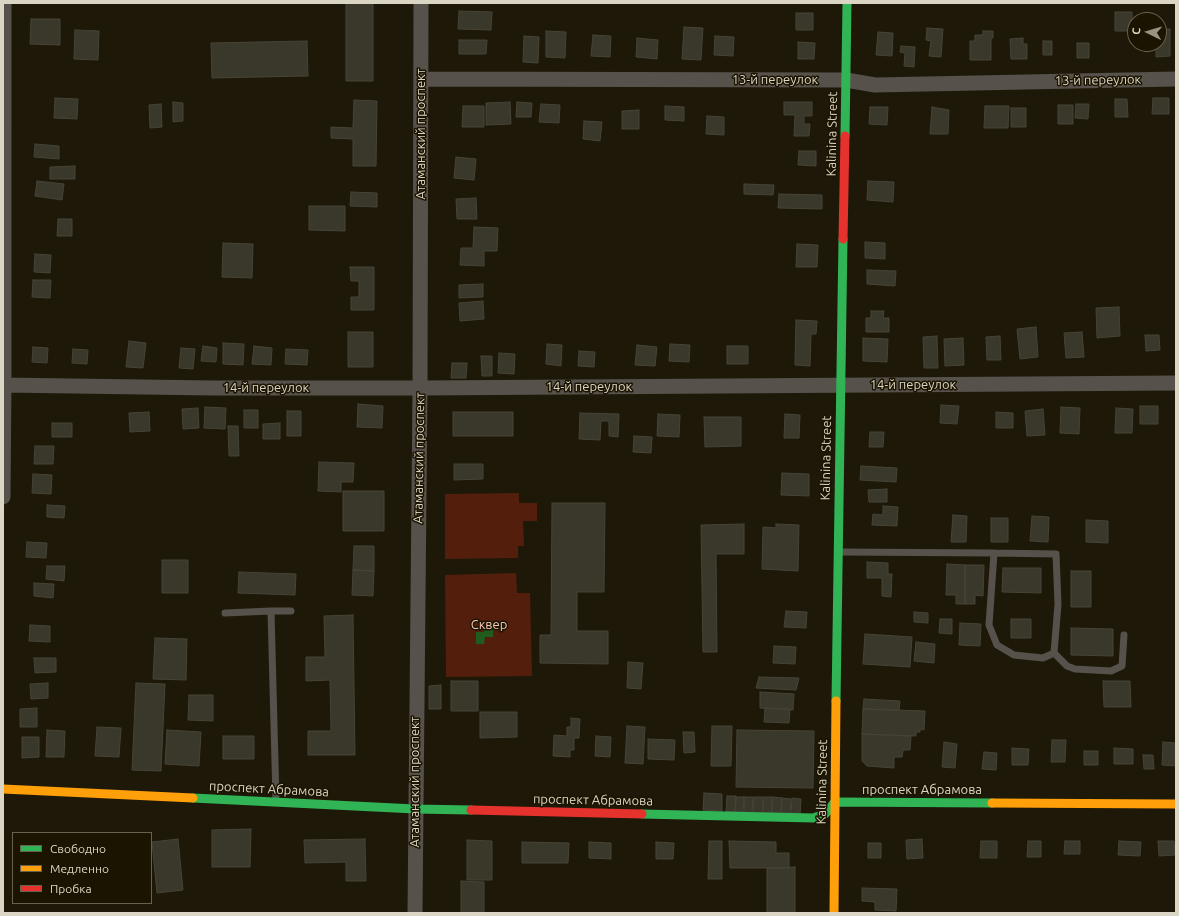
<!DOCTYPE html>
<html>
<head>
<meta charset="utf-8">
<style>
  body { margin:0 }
  #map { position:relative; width:1179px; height:916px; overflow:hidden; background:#1e1809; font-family:Ubuntu,sans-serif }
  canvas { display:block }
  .frame { position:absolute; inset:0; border:4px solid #dbd5c3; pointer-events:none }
  .legend { position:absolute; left:12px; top:832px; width:140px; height:72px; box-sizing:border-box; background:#1b1400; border:1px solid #68614e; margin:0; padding:5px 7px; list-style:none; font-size:12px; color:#dbd5c3 }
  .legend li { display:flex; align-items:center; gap:8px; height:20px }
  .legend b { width:20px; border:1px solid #68614e }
  .north { position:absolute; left:1127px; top:12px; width:40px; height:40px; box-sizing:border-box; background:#1b1400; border:1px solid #68614e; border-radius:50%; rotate:275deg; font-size:11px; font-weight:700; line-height:16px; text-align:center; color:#dbd5c3 }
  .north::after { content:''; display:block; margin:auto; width:14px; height:18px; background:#999382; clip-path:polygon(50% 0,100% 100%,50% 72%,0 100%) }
</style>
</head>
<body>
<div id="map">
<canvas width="1179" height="916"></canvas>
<div class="frame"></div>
<ul class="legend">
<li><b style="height:5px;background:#30b455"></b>Свободно</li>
<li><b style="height:5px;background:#ff9f0a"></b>Медленно</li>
<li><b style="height:5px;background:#e5322d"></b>Пробка</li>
</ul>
<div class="north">С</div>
</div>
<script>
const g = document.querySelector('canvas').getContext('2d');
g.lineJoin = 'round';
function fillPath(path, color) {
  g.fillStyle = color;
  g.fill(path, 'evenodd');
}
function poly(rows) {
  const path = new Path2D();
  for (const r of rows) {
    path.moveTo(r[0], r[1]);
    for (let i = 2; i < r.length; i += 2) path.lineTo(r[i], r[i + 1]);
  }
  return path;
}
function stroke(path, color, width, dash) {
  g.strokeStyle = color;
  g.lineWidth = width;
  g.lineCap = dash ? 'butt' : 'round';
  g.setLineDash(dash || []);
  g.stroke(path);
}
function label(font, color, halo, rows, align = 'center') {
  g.font = font + ' Ubuntu,sans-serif';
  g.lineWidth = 3;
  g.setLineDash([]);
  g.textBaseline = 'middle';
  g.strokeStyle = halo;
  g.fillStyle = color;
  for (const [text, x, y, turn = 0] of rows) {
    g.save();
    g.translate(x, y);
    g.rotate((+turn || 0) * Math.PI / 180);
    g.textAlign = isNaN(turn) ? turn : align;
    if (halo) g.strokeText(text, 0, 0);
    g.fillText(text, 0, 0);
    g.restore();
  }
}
fillPath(poly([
  [519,493,519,503,537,503,537,521,523,521,524,546,518,546,518,558,445,559,445,494],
  [516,573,517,593,530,593,532,676,446,677,445,575]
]), '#531f0c');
fillPath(poly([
  [484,626,493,626,493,637,485,637,484,644,476,644,476,632,484,632]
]), '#1f5c1e');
const building = poly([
  [346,3,373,3,373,81,346,81,346,3],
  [459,11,492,12,491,30,458,29,459,11],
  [1115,12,1132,12,1132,31,1115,31,1115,12],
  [796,13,813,13,813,30,796,30,796,13],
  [31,19,60,19,60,45,30,44,31,19],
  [684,27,703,28,701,60,682,59,684,27],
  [927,28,943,29,941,57,929,56,931,41,926,40,927,28],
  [1164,29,1170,29,1170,56,1156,57,1156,44,1159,44,1159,38,1164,38,1164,29],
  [75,30,99,31,98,60,74,59,75,30],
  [546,31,566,32,565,58,546,57,546,31],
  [983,31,993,31,993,38,991,38,991,60,970,60,970,41,975,41,975,35,983,35,983,31],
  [878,32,893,33,892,56,876,55,878,32],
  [593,35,611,36,610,57,591,56,593,35],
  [524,36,539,37,538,63,523,62,524,36],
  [715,36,734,37,733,56,714,55,715,36],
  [637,38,658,40,657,59,636,57,637,38],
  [1023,38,1023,44,1027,44,1027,59,1011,59,1010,39,1023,38],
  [459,40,487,40,486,54,459,54,459,40],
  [307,41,308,76,212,78,211,43,307,41],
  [1043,41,1052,41,1052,55,1043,55,1043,41],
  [798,42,815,43,814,59,798,59,798,42],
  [1077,43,1089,43,1089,58,1077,58,1077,43],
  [901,46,915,47,914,67,904,66,905,53,900,52,901,46],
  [55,98,78,99,77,119,54,118,55,98],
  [1153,98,1169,98,1169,114,1152,114,1153,98],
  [1115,99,1127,99,1128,117,1115,117,1115,99],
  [354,100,377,101,376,166,353,166,353,139,331,138,331,127,353,128,354,100],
  [173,102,183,103,183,121,173,122,173,102],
  [510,102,511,124,486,125,486,103,510,102],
  [517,102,532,103,531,117,516,117,517,102],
  [784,102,812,102,812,116,804,116,804,124,810,124,809,136,794,136,795,115,784,115,784,102],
  [161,104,162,127,150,128,149,105,161,104],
  [541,104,560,105,559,123,539,122,541,104],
  [1076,104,1089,104,1088,119,1075,118,1076,104],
  [1058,105,1073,105,1073,124,1058,124,1058,105],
  [463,106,484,106,484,127,462,127,463,106],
  [665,106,684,107,684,121,665,120,665,106],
  [985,106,1009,106,1008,128,984,128,985,106],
  [870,107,888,107,887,125,869,124,870,107],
  [932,107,949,110,948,134,930,134,932,107],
  [1011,108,1026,108,1026,127,1011,127,1011,108],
  [639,110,639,129,622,129,622,111,639,110],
  [707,116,724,117,724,135,706,134,707,116],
  [584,121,602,122,600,141,583,139,584,121],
  [35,144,59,146,59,159,34,157,35,144],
  [799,151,816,151,816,166,798,165,799,151],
  [456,157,476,159,474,180,454,178,456,157],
  [75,166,75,179,50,179,50,167,75,166],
  [37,181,64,184,62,200,35,196,37,181],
  [868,181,894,182,893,202,867,200,868,181],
  [744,184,774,185,773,195,744,194,744,184],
  [351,192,377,193,377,207,350,206,351,192],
  [779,194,822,195,822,209,778,208,779,194],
  [476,198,477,219,457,219,456,199,476,198],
  [309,206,345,206,345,231,309,230,309,206],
  [58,219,72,219,72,236,57,236,58,219],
  [474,227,498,228,497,251,484,251,484,266,460,265,461,248,473,248,474,227],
  [865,242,885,243,885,259,865,258,865,242],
  [223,243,253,244,252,278,222,277,223,243],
  [797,244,818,245,817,267,796,267,797,244],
  [35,254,51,255,50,273,34,272,35,254],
  [350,267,374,267,374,310,351,310,351,297,359,297,359,281,351,281,350,267],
  [867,270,896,271,895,286,867,284,867,270],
  [33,280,51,280,50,298,32,297,33,280],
  [483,284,483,297,459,298,459,285,483,284],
  [483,301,484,319,460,321,459,303,483,301],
  [1119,307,1120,336,1097,338,1096,308,1119,307],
  [871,311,884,311,883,318,889,318,889,332,866,332,866,318,871,318,871,311],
  [796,320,817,321,816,334,811,334,810,366,795,365,796,320],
  [1036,327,1038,357,1020,359,1017,329,1036,327],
  [348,332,373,332,373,367,348,367,348,332],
  [1082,332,1084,357,1066,358,1064,333,1082,332],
  [1145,335,1159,335,1160,350,1146,351,1145,335],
  [937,336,938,368,924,368,923,337,937,336],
  [1000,336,1001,360,987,360,986,337,1000,336],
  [863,338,888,339,887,362,863,361,863,338],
  [963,338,964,365,945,366,944,339,963,338],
  [129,341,146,343,143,368,126,367,129,341],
  [223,343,244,344,243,365,223,364,223,343],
  [547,344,562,345,561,366,546,364,547,344],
  [670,344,690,345,689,362,669,361,670,344],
  [637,345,657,347,655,366,635,365,637,345],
  [203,346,217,348,216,362,201,361,203,346],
  [254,346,272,348,271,365,252,364,254,346],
  [727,346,748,346,748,364,727,364,727,346],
  [33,347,48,348,47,363,32,362,33,347],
  [181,348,195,349,193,369,179,368,181,348],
  [73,349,88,350,87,364,72,363,73,349],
  [286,349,308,350,307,365,285,364,286,349],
  [579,351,595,352,594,367,578,366,579,351],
  [499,353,515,354,514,374,498,373,499,353],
  [481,356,492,356,492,376,482,376,481,356],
  [452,363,467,363,466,378,451,378,452,363],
  [358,404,383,406,382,428,357,427,358,404],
  [941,405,959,406,957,424,940,423,941,405],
  [1140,406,1158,406,1158,424,1140,424,1140,406],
  [205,407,226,408,225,429,204,428,205,407],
  [1061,407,1080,408,1079,434,1060,433,1061,407],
  [198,408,199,428,183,429,182,409,198,408],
  [1116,408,1133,409,1132,433,1115,433,1116,408],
  [1043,409,1045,435,1027,436,1025,411,1043,409],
  [244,410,258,410,258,428,244,428,244,410],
  [287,411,301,411,301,436,287,436,287,411],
  [149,412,150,431,130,432,129,413,149,412],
  [453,412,513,412,513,436,453,436,453,412],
  [996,412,1013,413,1013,428,996,428,996,412],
  [580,413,619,414,618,437,609,436,609,421,601,421,600,440,579,439,580,413],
  [658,414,680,415,679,437,657,436,658,414],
  [785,414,800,415,799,438,784,438,785,414],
  [704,417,741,417,741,446,705,447,704,417],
  [52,423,72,423,72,437,52,437,52,423],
  [280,423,280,439,263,439,263,424,280,423],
  [228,426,238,426,239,456,229,456,228,426],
  [870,432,884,432,883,447,869,447,870,432],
  [634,436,652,437,651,453,633,452,634,436],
  [35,446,54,446,53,464,34,464,35,446],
  [319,462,354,463,353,482,341,482,341,492,318,491,319,462],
  [454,464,483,464,483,479,454,480,454,464],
  [861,466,897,468,896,482,860,480,861,466],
  [782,473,809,474,809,496,781,495,782,473],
  [33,474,52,475,51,494,32,493,33,474],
  [887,489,887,502,869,502,868,490,887,489],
  [343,491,384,491,384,531,343,531,343,491],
  [552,503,605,503,604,592,577,592,577,631,608,631,608,664,540,663,540,635,551,635,552,503],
  [47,505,65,506,64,518,47,517,47,505],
  [883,506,898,507,897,526,872,525,873,514,883,515,883,506],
  [953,515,967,516,966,542,951,542,953,515],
  [1032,516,1049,517,1048,542,1030,541,1032,516],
  [991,518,1008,518,1008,542,991,542,991,518],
  [1086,520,1108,521,1108,543,1086,542,1086,520],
  [744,524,744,554,716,554,717,652,703,652,701,525,744,524],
  [776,524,799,525,798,571,762,569,763,527,776,528,776,524],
  [27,542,47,543,46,558,26,557,27,542],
  [354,546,374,546,374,571,353,570,354,546],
  [162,560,188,560,188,593,162,593,162,560],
  [867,562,888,563,888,574,892,574,891,597,882,596,882,578,867,578,867,562],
  [947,564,965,565,965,604,956,604,956,595,946,595,947,564],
  [965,565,984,565,983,596,975,595,975,604,965,604,965,565],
  [47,566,65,566,64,581,46,579,47,566],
  [1003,568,1041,568,1041,593,1002,592,1003,568],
  [353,570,374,571,373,596,352,595,353,570],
  [1071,571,1091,571,1091,607,1071,607,1071,571],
  [239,572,296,574,295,595,238,593,239,572],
  [34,583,54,584,53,598,34,596,34,583],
  [786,611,807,612,806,628,784,627,786,611],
  [914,612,928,613,928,623,914,622,914,612],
  [353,615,355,755,308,755,308,731,331,731,330,680,306,681,306,657,325,657,324,616,353,615],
  [940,619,952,619,952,634,939,633,940,619],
  [1011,619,1031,619,1031,638,1011,638,1011,619],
  [960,623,981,624,980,646,959,645,960,623],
  [30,625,50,626,50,642,29,641,30,625],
  [1071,628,1113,629,1113,656,1071,655,1071,628],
  [865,634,912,637,910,667,863,664,865,634],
  [155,638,187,639,186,680,153,679,155,638],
  [916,642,935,644,934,663,914,661,916,642],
  [774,646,796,647,795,664,773,663,774,646],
  [34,658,56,658,56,672,35,673,34,658],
  [628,662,643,663,641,689,627,688,628,662],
  [759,677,799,678,796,690,756,688,759,677],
  [451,681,478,681,478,711,451,711,451,681],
  [1103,681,1130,681,1131,707,1104,707,1103,681],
  [48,683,48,698,31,699,30,684,48,683],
  [136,683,165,684,161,771,132,770,136,683],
  [441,685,441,709,429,709,429,686,441,685],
  [760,692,794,694,793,710,760,708,760,692],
  [189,695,213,695,213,721,188,720,189,695],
  [864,699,900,701,899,710,863,709,864,699],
  [37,708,37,727,20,727,20,709,37,708],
  [765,708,790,709,789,723,764,722,765,708],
  [863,709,925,711,924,730,920,729,920,732,916,732,916,736,862,734,863,709],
  [480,712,517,712,517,737,480,738,480,712],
  [571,718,580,719,579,738,574,738,574,750,570,750,570,757,553,756,554,735,567,736,567,727,571,727,571,718],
  [627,726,645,727,643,764,625,763,627,726],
  [712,726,732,726,731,766,711,766,712,726],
  [97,727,121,728,119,757,95,756,97,727],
  [47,730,65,731,64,757,46,757,47,730],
  [167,730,201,732,199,766,165,764,167,730],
  [737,730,814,731,813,788,736,787,737,730],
  [683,732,694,732,695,752,684,753,683,732],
  [862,734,911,736,910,750,903,750,902,757,894,757,894,768,867,766,862,761,862,734],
  [223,736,254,736,254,759,223,759,223,736],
  [596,736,611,737,610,757,595,756,596,736],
  [22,737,39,737,39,757,22,758,22,737],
  [648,739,675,740,674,760,648,759,648,739],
  [1052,740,1066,740,1065,762,1051,762,1052,740],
  [944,742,957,744,955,768,942,767,944,742],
  [1163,742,1176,743,1176,766,1162,765,1163,742],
  [1012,748,1029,749,1028,765,1012,765,1012,748],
  [1114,748,1133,749,1133,764,1114,764,1114,748],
  [1084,751,1098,751,1098,765,1084,765,1084,751],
  [984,752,997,753,996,770,982,769,984,752],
  [1143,755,1153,755,1154,769,1144,769,1143,755],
  [704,793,722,794,722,811,703,810,704,793],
  [727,796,736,796,735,812,726,812,727,796],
  [736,797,745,797,744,813,735,813,736,797],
  [744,797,753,797,752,814,743,813,744,797],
  [754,797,763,797,762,814,753,813,754,797],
  [764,797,772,797,772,814,763,813,764,797],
  [773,797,782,798,781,814,772,814,773,797],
  [782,798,791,799,790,815,781,814,782,798],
  [792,798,801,799,800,815,791,814,792,798],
  [251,829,250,867,212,867,212,830,251,829],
  [178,839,183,890,157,893,152,842,178,839],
  [365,839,366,881,346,881,346,862,305,863,304,840,365,839],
  [922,839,923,858,907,859,906,840,922,839],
  [467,840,492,841,492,880,467,880,467,840],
  [709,841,722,841,722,879,708,879,709,841],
  [729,841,776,842,776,853,789,853,789,868,730,868,729,841],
  [981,841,997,841,997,858,980,858,981,841],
  [1028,841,1041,841,1041,857,1027,857,1028,841],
  [1065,841,1080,841,1080,854,1064,854,1065,841],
  [1119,841,1141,842,1140,856,1118,855,1119,841],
  [1158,841,1174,841,1175,855,1159,856,1158,841],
  [522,842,569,843,568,863,522,863,522,842],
  [589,842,611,843,611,859,589,858,589,842],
  [656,842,674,843,673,859,656,859,656,842],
  [868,843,881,843,881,858,868,858,868,843],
  [795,867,795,913,767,913,767,868,795,867],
  [461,881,484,882,484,913,461,913,461,881],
  [862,888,897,889,896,911,875,910,875,902,862,901,862,888]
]);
fillPath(building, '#3a382b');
stroke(building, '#464437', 1);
stroke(poly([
  [840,552,994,553,1056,554,1058,604,1054,653,1043,658,1014,655,997,645,989,625,994,553],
  [271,611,291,611],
  [225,613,271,611,276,800],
  [1054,653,1067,666,1075,669,1111,671,1122,666,1124,635]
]), '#56514a', 7);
stroke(poly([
  [421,79,846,80,875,85,1176,79],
  [3,385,213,388,420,388,1176,383],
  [3,497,4,385,4,3],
  [415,913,420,388,421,3]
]), '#56514a', 15);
stroke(poly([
  [845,136,847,3],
  [836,701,843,239],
  [193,798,415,809,471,810],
  [642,814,813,818,825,814,835,802,992,803]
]), '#30b455', 9);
stroke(poly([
  [3,789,193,798],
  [992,803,1176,804],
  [834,913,836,701]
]), '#ff9f0a', 9);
stroke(poly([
  [843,239,845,136],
  [471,810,642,814]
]), '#e5322d', 9);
label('13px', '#dbd5c3', '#1b1400', [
  ["13-й переулок",775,80],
  ["13-й переулок",1098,80,-1],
  ["Атаманский проспект",421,134,-90],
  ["Kalinina Street",832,134,-89],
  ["14-й переулок",913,385],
  ["14-й переулок",589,387],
  ["14-й переулок",266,388],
  ["Атаманский проспект",419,458,-89],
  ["Kalinina Street",826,458,-89],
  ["Атаманский проспект",415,782,-90],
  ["Kalinina Street",822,782,-89],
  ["проспект Абрамова",269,789,3],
  ["проспект Абрамова",922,790],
  ["проспект Абрамова",593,800,1]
]);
label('13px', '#f8c7b8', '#1b1400', [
  ["Сквер",489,625]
]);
</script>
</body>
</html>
